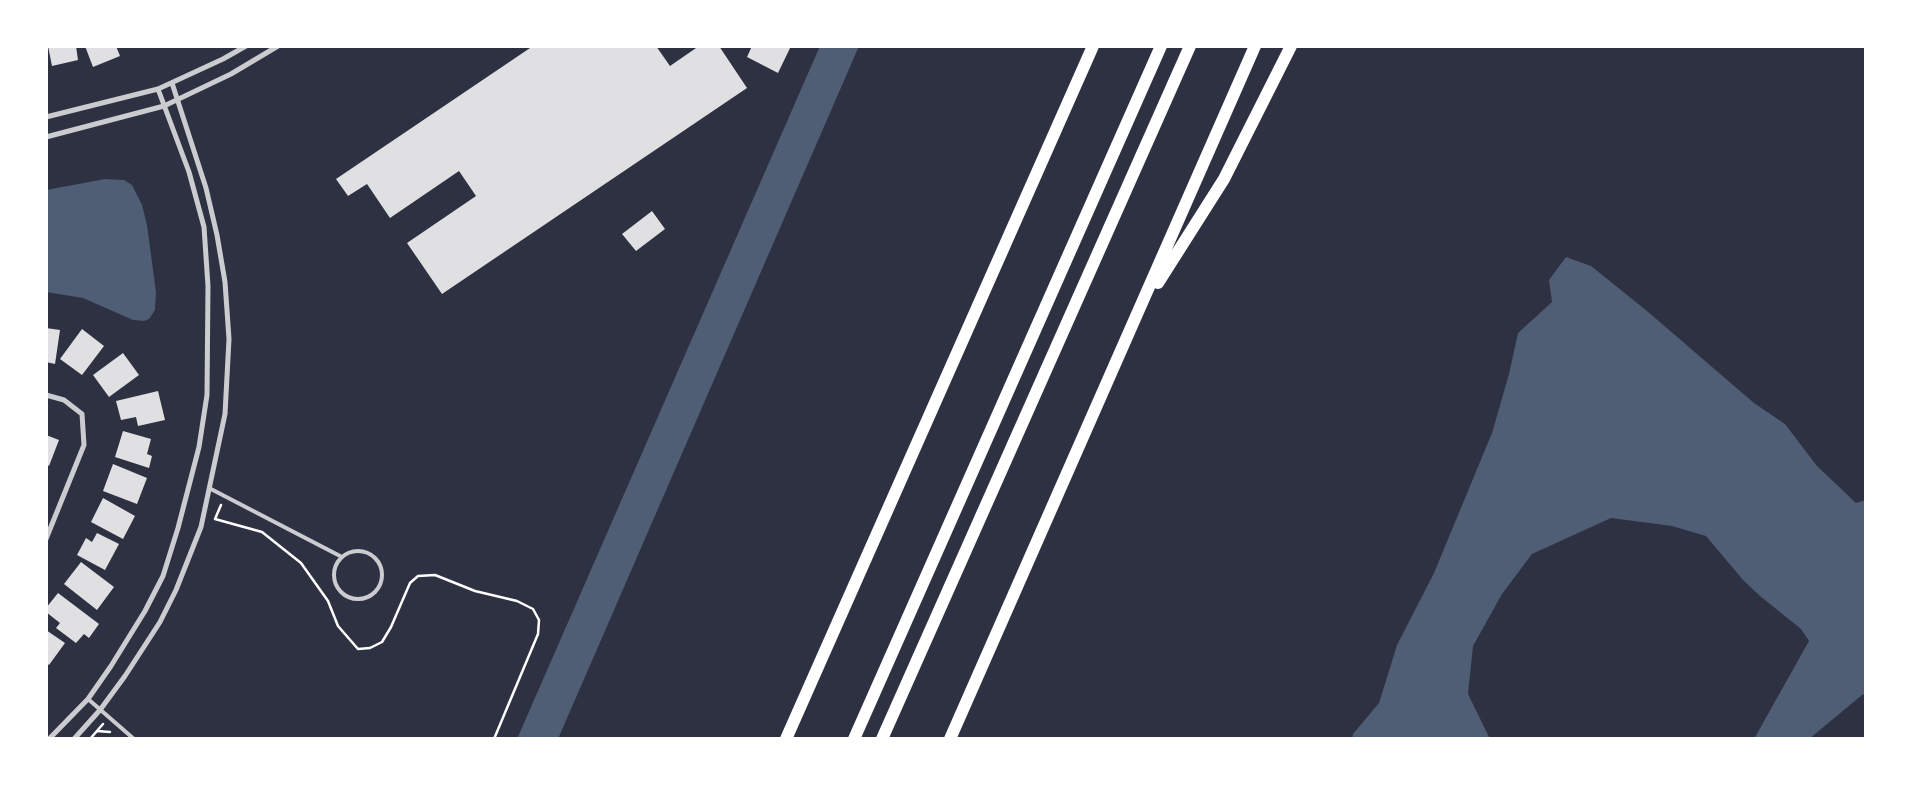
<!DOCTYPE html>
<html>
<head>
<meta charset="utf-8">
<style>
  body { margin:0 }
  #map { position:relative; width:1912px; height:785px; overflow:hidden; background:#2d3142; font-family:"Archivo Narrow",sans-serif }
  canvas { display:block }
  .frame { position:absolute; inset:0; border:48px solid #fff; pointer-events:none }
</style>
</head>
<body>
<div id="map">
<canvas width="1912" height="785"></canvas>
<div class="frame"></div>
</div>
<script>
const g = document.querySelector('canvas').getContext('2d');
g.lineJoin = 'round';
function fillPath(path, color) {
  g.fillStyle = color;
  g.fill(path, 'evenodd');
}
function poly(rows) {
  const path = new Path2D();
  for (const r of rows) {
    if (r.length === 3) {
      path.moveTo(r[0] + r[2], r[1]);
      path.arc(r[0], r[1], r[2], 0, 2 * Math.PI);
      continue;
    }
    path.moveTo(r[0], r[1]);
    for (let i = 2; i < r.length; i += 2) path.lineTo(r[i], r[i + 1]);
  }
  return path;
}
function stroke(path, color, width, dash) {
  g.strokeStyle = color;
  g.lineWidth = width;
  g.lineCap = dash ? 'butt' : 'round';
  g.setLineDash(dash || []);
  g.stroke(path);
}
fillPath(poly([
  [820,46,859,46,558,739,517,739],
  [105,179,124,180,132,185,142,205,147,225,156,292,155,310,149,319,144,321,133,320,83,298,46,292,46,190],
  [1566,257,1591,266,1647,311,1754,403,1785,424,1817,466,1856,503,1866,500,1866,694,1862,695,1809,739,1754,739,1809,641,1801,629,1760,596,1743,580,1706,536,1672,526,1611,518,1532,554,1502,594,1473,646,1468,694,1490,739,1352,739,1353,734,1379,703,1397,645,1434,573,1492,433,1509,374,1518,333,1552,302,1549,280]
]), '#4f5d75');
fillPath(poly([
  [48,46,76,46,78,60,52,66],
  [85,46,116,46,120,56,93,67],
  [533,46,656,46,670,66,699,46,719,46,747,88,442,294,407,243,476,196,459,171,390,218,367,184,348,196,336,179],
  [752,46,791,46,778,73,747,57],
  [652,211,665,229,636,251,622,234],
  [46,328,60,330,55,364,46,362],
  [82,329,104,346,82,375,60,359],
  [123,353,139,375,109,397,93,375],
  [158,391,165,420,138,426,136,417,121,420,116,401],
  [123,431,151,439,147,454,152,456,149,468,115,457],
  [46,435,59,440,49,466,46,464],
  [113,464,147,478,137,504,103,491],
  [103,498,135,516,123,539,91,522],
  [97,533,119,544,105,570,77,555,86,538,92,542],
  [81,562,114,587,97,610,64,584],
  [58,593,99,624,89,638,84,634,76,643,56,628,60,623,46,612,46,608],
  [46,630,65,643,49,665,46,663]
]), '#e0e0e3');
stroke(poly([
  [221,505,215,519,262,532,301,563,328,601,338,626,358,649,370,648,382,642,391,627,410,583,418,576,435,575,475,591,517,601,533,609,539,620,538,634,494,739],
  [97,731,110,732],
  [90,739,103,724]
]), '#fff', 2.5);
stroke(poly([
  [209,488,342,557],
  [358,575,24],
  [88,699,134,739]
]), '#caccd0', 4);
stroke(poly([
  [46,117,158,89,223,59,246,46],
  [46,137,164,106,231,74,278,46],
  [46,395,64,400,82,414,84,445,46,539],
  [49,739,88,699,111,666,145,611,163,576,178,528,199,447,207,395,208,286,204,227,189,172,158,89],
  [74,739,100,710,125,676,160,622,176,590,201,527,225,414,229,339,225,282,217,235,206,188,172,83]
]), '#caccd0', 5);
stroke(poly([
  [1158,283,1224,179,1291,46],
  [786,739,1093,46],
  [854,739,1161,46],
  [882,739,1190,46],
  [950,739,1255,46]
]), '#fff', 12);
</script>
</body>
</html>
